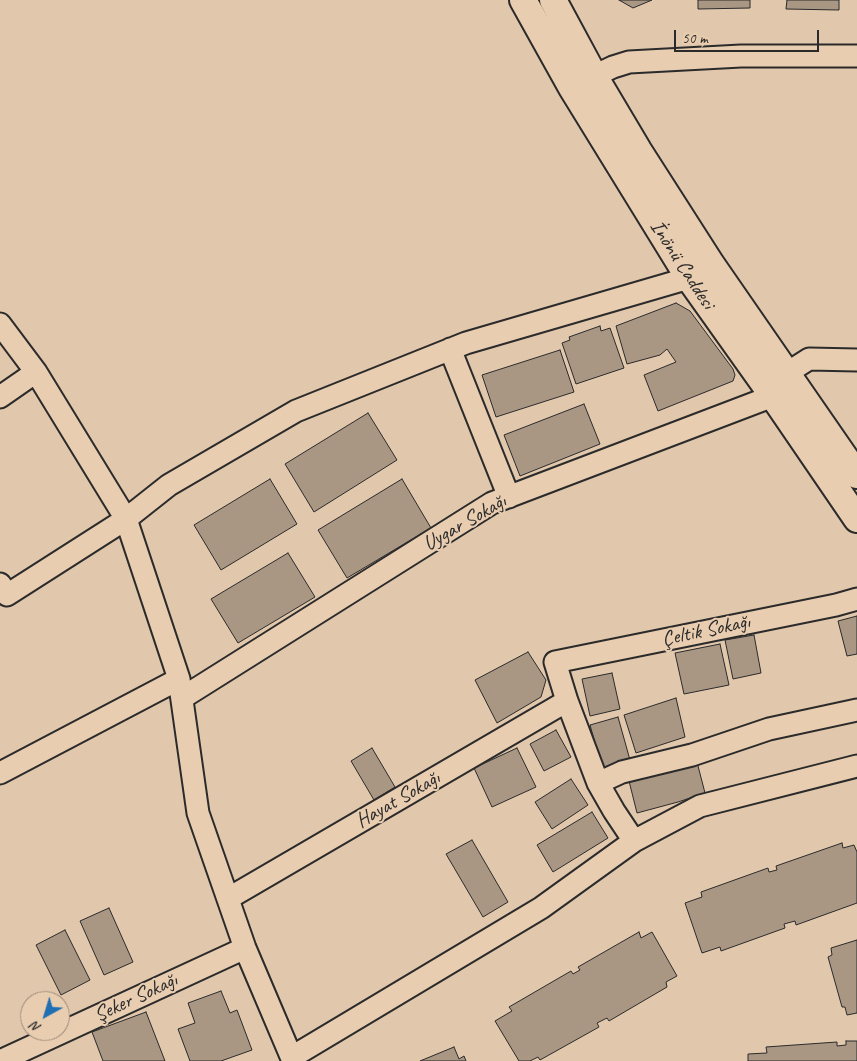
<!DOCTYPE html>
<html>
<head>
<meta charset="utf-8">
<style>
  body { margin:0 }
  #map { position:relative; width:857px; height:1061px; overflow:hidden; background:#e1c7ab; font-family:Caveat,sans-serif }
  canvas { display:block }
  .north { position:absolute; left:20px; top:991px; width:50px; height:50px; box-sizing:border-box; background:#e9cdb0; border:1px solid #9d8c7b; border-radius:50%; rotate:219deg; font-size:14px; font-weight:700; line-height:20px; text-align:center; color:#2b2b2b }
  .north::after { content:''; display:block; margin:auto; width:18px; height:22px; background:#1f6fb2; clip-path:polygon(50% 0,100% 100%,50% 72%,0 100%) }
  .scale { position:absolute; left:674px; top:30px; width:145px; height:22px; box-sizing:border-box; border:2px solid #2b2b2b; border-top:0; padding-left:6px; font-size:15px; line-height:18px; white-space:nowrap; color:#2b2b2b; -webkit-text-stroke:4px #e9cdb0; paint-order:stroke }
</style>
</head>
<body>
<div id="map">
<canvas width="857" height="1061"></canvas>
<div class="north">N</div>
<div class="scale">50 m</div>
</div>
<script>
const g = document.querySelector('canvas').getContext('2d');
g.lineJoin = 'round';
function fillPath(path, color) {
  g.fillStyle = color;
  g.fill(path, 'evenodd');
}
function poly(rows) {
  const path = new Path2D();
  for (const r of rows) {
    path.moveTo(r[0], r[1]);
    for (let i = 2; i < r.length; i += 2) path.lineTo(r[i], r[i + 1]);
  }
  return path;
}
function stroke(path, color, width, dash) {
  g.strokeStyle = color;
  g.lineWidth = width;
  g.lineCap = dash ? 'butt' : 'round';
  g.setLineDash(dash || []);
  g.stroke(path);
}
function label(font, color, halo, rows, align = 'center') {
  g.font = font + ' Caveat,sans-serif';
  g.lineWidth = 4;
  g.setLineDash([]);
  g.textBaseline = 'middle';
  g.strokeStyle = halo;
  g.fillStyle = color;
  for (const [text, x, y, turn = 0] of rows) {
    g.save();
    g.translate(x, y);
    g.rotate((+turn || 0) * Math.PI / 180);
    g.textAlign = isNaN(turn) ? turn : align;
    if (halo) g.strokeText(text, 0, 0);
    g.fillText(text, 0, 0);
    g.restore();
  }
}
const building = poly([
  [619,0,652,0,633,8,619,0],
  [698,0,750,0,750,8,698,9,698,0],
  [787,0,839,0,839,10,786,9,787,0],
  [676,303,690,311,733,369,735,375,733,381,658,411,644,375,676,362,667,349,660,355,627,364,616,326,676,303],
  [600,326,601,331,610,328,624,368,576,384,562,343,570,340,569,337,600,326],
  [560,350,574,392,496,417,482,375,560,350],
  [584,404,600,444,520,476,504,435,584,404],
  [368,413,397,460,314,512,285,464,368,413],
  [270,479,297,524,221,570,194,525,270,479],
  [402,479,431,528,347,578,318,530,402,479],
  [288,553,315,597,238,643,211,599,288,553],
  [857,616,857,654,847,656,838,621,857,616],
  [754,635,761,673,733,679,725,640,754,635],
  [720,644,729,685,684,694,675,653,720,644],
  [528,652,546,680,541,697,497,723,475,680,528,652],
  [612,673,620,709,590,716,582,679,612,673],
  [676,698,685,737,636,753,624,715,676,698],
  [618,717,630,760,602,768,590,725,618,717],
  [556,730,571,757,544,771,530,744,556,730],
  [372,748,395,787,374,800,351,761,372,748],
  [517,748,536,787,492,807,474,768,517,748],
  [697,762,705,793,678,802,637,813,628,777,697,762],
  [571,779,588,805,552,829,535,802,571,779],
  [592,812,608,838,553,872,537,845,592,812],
  [472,840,508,902,483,917,446,854,472,840],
  [842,843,843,848,854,845,857,852,857,903,796,925,795,921,784,924,785,928,721,951,720,947,702,953,685,903,702,897,701,892,768,868,769,872,777,870,776,866,842,843],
  [109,908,133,962,104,975,80,921,109,908],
  [65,930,90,980,61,995,36,945,65,930],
  [639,932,641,938,652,932,677,976,666,982,667,987,609,1021,607,1018,597,1023,599,1027,540,1060,538,1057,530,1061,519,1061,495,1021,512,1011,509,1007,571,971,573,974,580,970,578,967,639,932],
  [857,940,857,1013,847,1015,845,1007,842,1007,828,957,832,955,831,948,857,940],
  [221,991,230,1013,237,1010,252,1050,221,1061,190,1061,178,1029,195,1023,188,1003,221,991],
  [146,1012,165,1061,103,1061,92,1032,146,1012],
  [846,1041,857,1041,857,1061,748,1061,748,1054,767,1053,766,1047,837,1042,837,1046,846,1045,846,1041],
  [454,1047,459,1059,464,1056,466,1061,420,1061,454,1047]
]);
fillPath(building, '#a99783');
stroke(building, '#2b2b2b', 1);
const minor = poly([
  [594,76,613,67,629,62,741,56,857,56],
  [0,324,36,372,126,519,179,679,198,813,245,948,293,1061],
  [450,349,509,497],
  [787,373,809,359,857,360],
  [0,397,36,372],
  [0,584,7,595,126,519,169,485,296,411,466,343,689,278,702,269],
  [182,698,492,503,773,396],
  [0,773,179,679],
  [598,783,622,772,692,755,769,729,857,710],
  [634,841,700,806,857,766],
  [229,898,567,701],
  [292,1057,541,908,634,841,614,811,598,783,567,701,555,662,836,605,857,599],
  [0,1061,245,948]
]);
const major = poly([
  [523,0,572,88,689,278,773,396,857,519],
  [553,0,594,76,638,150,711,264,857,475]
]);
stroke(minor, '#2b2b2b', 25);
stroke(major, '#2b2b2b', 30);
stroke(minor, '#e9cdb0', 21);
stroke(major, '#e9cdb0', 26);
label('21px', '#2b2b2b', '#e9cdb0', [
  ["İnönü Caddesi",682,265,57],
  ["Uygar Sokağı",465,523,-30],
  ["Çeltik Sokağı",706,631,-12],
  ["Hayat Sokağı",398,800,-30],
  ["Şeker Sokağı",136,998,-25]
]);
</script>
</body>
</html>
